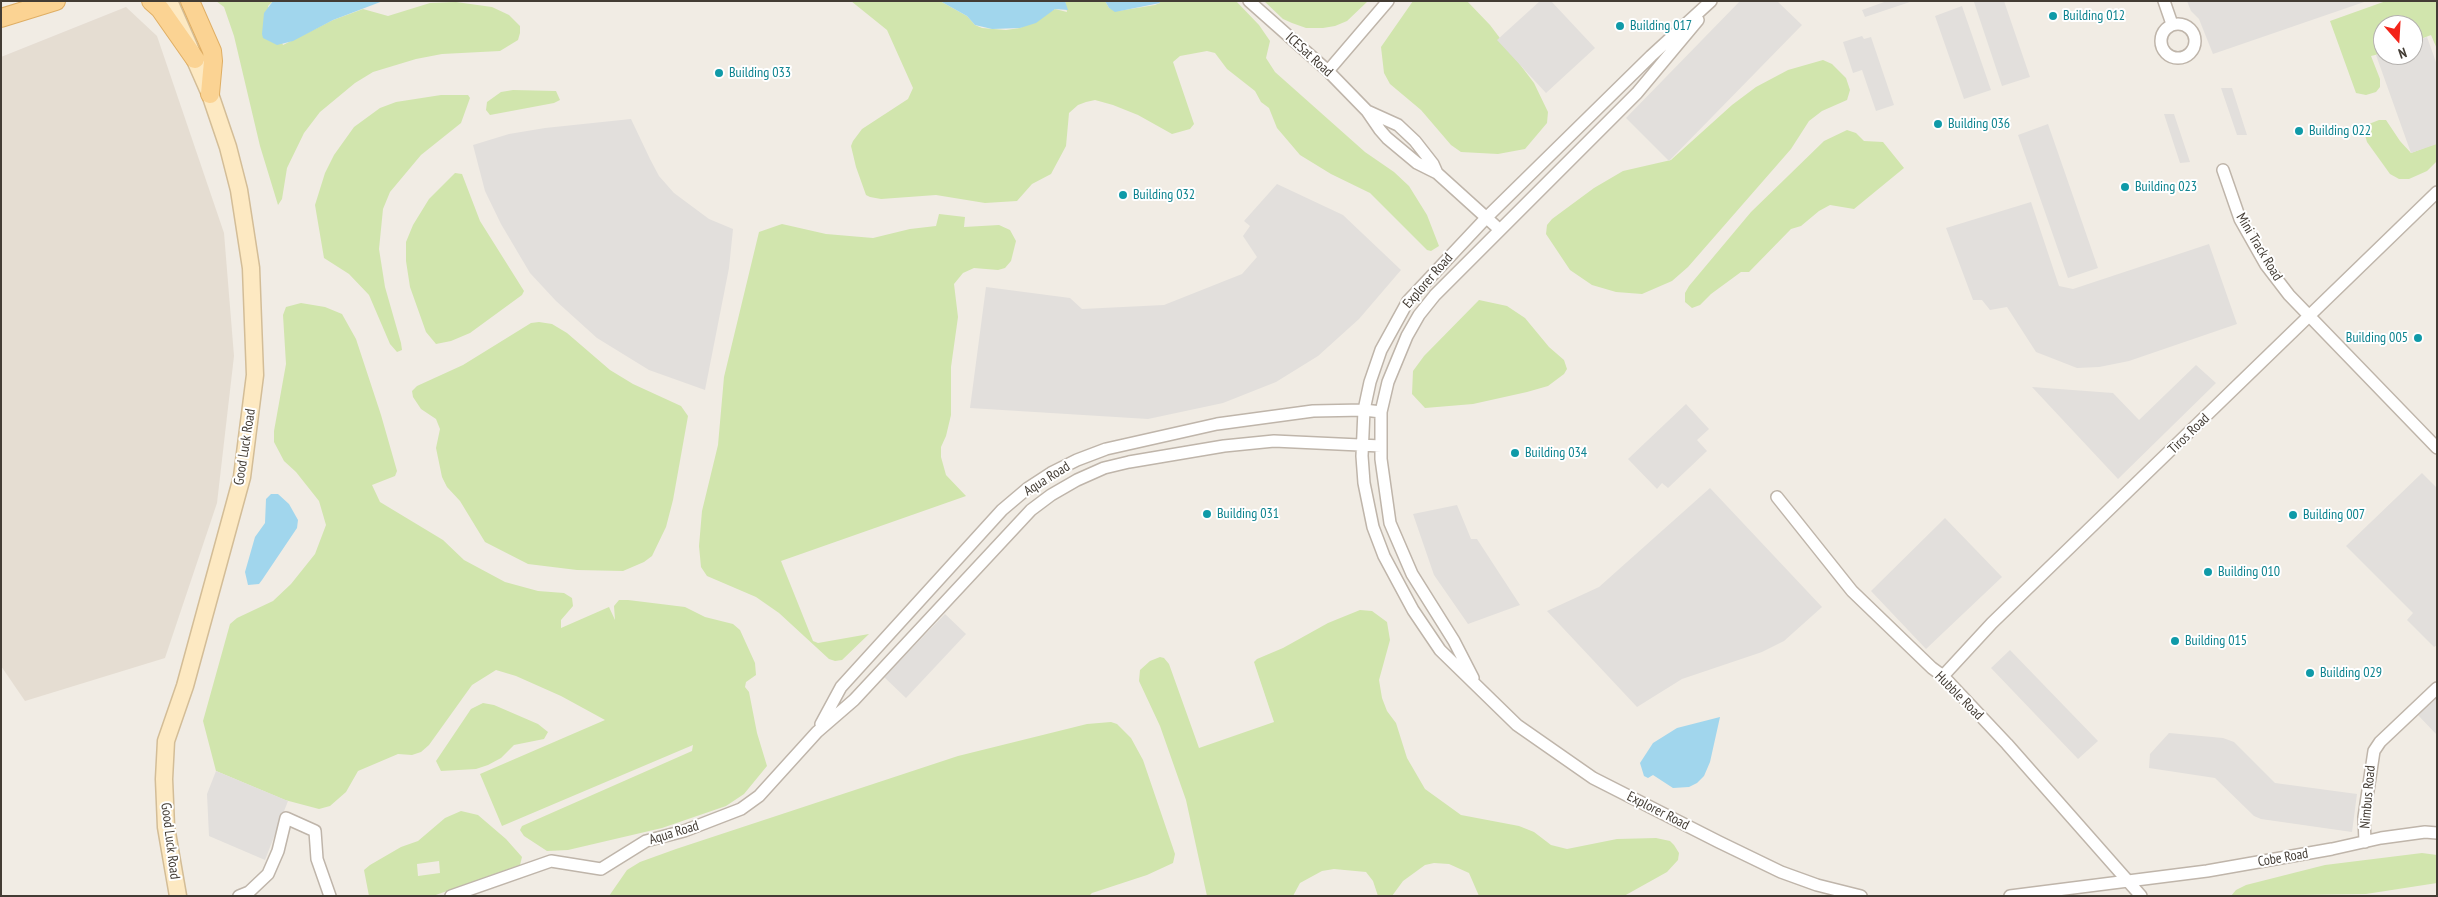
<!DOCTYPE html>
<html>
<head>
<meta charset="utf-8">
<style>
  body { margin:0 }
  #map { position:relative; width:2438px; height:897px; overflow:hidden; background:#f1ece4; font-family:"PT Sans Narrow",sans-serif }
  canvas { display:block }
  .frame { position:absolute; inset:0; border:2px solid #433c34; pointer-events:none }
  .north { position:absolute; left:2373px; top:15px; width:50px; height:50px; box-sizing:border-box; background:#fff; border:1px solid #b4b1ae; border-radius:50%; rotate:161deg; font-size:14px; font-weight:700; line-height:20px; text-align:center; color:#433c34 }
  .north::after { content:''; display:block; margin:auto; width:18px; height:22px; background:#f32419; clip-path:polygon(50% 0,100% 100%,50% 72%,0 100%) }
</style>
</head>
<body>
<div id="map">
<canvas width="2438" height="897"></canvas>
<div class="frame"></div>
<div class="north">N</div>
</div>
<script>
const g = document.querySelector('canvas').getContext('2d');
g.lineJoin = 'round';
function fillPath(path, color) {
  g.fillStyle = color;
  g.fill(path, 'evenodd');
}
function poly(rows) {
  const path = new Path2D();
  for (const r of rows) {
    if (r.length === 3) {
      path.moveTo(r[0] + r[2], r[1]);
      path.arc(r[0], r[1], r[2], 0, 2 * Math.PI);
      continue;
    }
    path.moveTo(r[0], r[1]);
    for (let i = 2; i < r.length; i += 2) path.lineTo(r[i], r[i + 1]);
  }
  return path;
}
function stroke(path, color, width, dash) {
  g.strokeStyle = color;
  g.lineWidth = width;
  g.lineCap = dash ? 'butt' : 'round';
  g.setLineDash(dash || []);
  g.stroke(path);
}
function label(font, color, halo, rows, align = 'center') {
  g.font = font + ' "PT Sans Narrow",sans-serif';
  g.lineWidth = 4;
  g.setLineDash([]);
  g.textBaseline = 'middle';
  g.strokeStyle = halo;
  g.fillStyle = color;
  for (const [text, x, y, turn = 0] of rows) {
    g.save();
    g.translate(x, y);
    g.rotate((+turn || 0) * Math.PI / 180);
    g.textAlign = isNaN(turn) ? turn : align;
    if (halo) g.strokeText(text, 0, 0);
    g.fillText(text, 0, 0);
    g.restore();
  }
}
fillPath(poly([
  [126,7,157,36,224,233,234,356,217,503,165,658,25,701,1,666,1,57]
]), '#e5ddd2');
fillPath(poly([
  [216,1,273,1,268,6,283,45,333,20,363,9,388,16,430,3,456,2,492,7,509,15,520,26,520,33,518,40,500,51,442,54,416,59,373,72,355,83,320,112,304,133,287,168,282,199,278,205,260,146,234,36,224,7],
  [851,1,940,1,967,16,975,25,982,28,1006,30,1020,28,1055,9,1067,12,1065,1,1105,1,1109,8,1118,11,1155,5,1160,3,1159,1,1236,1,1259,25,1270,41,1266,58,1275,72,1365,152,1394,172,1409,186,1427,215,1439,246,1431,251,1427,250,1370,193,1331,174,1300,155,1277,128,1269,108,1261,102,1255,91,1227,69,1215,53,1207,51,1180,56,1173,62,1194,124,1190,129,1172,134,1138,115,1113,105,1095,100,1086,102,1078,105,1069,113,1066,146,1051,174,1032,184,1017,201,985,203,936,195,881,199,870,197,866,195,856,167,851,146,853,141,862,129,908,99,913,88,887,30],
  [1264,1,1368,1,1347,21,1335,26,1323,28,1306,28,1292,23,1283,19],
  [1413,1,1467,1,1490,25,1534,83,1548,112,1547,123,1525,149,1498,154,1461,152,1451,145,1421,110,1390,84,1384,73,1381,47],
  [2386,1,2437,1,2437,49,2431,35,2413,42,2413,25,2383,25,2383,53,2371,56,2380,79,2380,87,2376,92,2366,95,2356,93,2330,21],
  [1823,60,1832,64,1846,78,1850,90,1847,100,1822,111,1809,121,1791,149,1688,267,1672,281,1642,294,1616,292,1592,285,1570,270,1546,234,1547,225,1552,219,1594,188,1623,171,1671,160,1732,105,1756,87,1788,70],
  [513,90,556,91,560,100,554,103,490,115,486,110,487,102,501,92],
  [441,95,468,95,470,98,461,123,421,155,390,192,383,209,379,249,385,287,401,343,402,350,397,352,390,344,369,295,349,274,324,258,315,205,325,173,334,155,354,127,380,108,396,102],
  [2379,120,2386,120,2400,141,2411,153,2437,143,2437,161,2427,171,2409,179,2399,179,2390,174,2367,142,2364,132,2369,124],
  [1847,130,1856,133,1864,141,1883,142,1904,168,1854,209,1830,205,1819,211,1801,226,1791,229,1749,272,1741,272,1711,294,1700,305,1692,308,1685,302,1685,293,1689,286,1751,212,1824,141],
  [455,173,462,174,480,221,524,291,522,295,470,333,451,341,436,344,426,332,410,287,406,261,406,242,413,225,429,199],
  [939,214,965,217,964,227,999,225,1010,230,1016,241,1011,261,1005,268,998,270,974,268,963,273,954,284,958,317,951,367,951,415,946,436,941,447,941,457,946,475,966,496,781,561,813,641,818,643,869,634,842,660,835,661,829,659,779,613,756,597,707,576,701,567,699,546,702,511,718,445,724,377,759,232,782,224,826,234,873,238,910,229,936,226],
  [1479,300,1507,306,1525,318,1549,347,1564,360,1567,369,1564,374,1548,386,1527,392,1473,404,1425,408,1412,394,1413,371,1424,356],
  [301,303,325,307,342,314,356,339,381,415,397,471,395,476,372,485,380,502,443,540,464,560,505,582,538,591,564,593,572,598,573,606,561,620,561,628,609,607,615,620,614,606,619,600,628,600,685,607,705,617,733,624,740,630,755,663,756,675,746,682,745,687,749,692,757,733,767,766,744,794,726,806,662,828,568,850,547,851,524,836,520,830,522,826,692,751,693,745,502,826,480,774,605,720,561,696,516,676,496,670,472,685,429,745,421,752,412,755,398,754,358,771,346,792,330,806,319,809,285,800,216,771,203,721,230,624,237,618,273,601,291,584,315,554,326,525,319,501,296,472,284,461,274,442,274,431,286,364,283,315,286,307],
  [539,322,552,324,567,333,610,370,633,384,681,406,688,416,673,500,666,527,652,556,644,562,623,571,577,570,528,564,485,542,460,501,447,487,442,477,436,448,440,429,436,419,421,409,413,397,412,391,417,386,463,365,531,323],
  [1360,610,1372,611,1387,622,1390,640,1379,680,1382,698,1387,711,1396,723,1407,758,1425,789,1461,815,1519,826,1534,832,1551,845,1567,849,1617,839,1656,838,1670,841,1674,845,1679,853,1678,860,1667,872,1624,896,1479,896,1469,873,1449,864,1434,863,1425,865,1403,881,1392,896,1378,896,1373,881,1366,872,1334,869,1322,871,1300,883,1293,896,1207,896,1186,800,1160,726,1139,681,1140,670,1150,661,1160,657,1164,658,1169,664,1199,748,1274,722,1254,662,1257,659,1283,648,1328,623],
  [483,703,494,705,538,724,548,732,544,739,514,745,501,758,488,765,476,769,441,771,436,761,471,709],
  [1111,722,1117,724,1131,738,1143,760,1175,854,1173,863,1147,875,1092,893,1089,896,609,896,627,870,640,862,676,849,958,756,1087,724],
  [461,811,478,815,506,839,522,857,520,865,433,896,369,896,364,870,370,865,401,847,418,841,445,818],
  [439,861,440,873,418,876,417,864],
  [2422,853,2437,855,2437,883,2366,894,2231,896,2236,890,2246,885,2325,865]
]), '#d1e5ad');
fillPath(poly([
  [1540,1,1551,1,1595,48,1546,93,1497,40],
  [1740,1,1777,1,1802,25,1669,161,1626,118],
  [1887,1,1913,1,1865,17,1862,10],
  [2004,1,2030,77,2002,86,1974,2],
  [2187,1,2367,1,2213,54,2199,19,2191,11],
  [1962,6,1991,90,1964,99,1935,16],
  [1862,36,1864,39,1871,37,1894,105,1876,111,1862,70,1853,73,1843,42],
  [2427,37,2437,65,2437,144,2411,153,2376,55,2383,53,2383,55,2413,55,2413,42],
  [2221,88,2232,88,2247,135,2237,135],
  [2164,114,2174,114,2190,162,2180,163],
  [631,119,650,159,659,176,674,193,709,219,733,229,729,268,705,390,649,370,597,338,556,301,530,273,501,224,485,191,473,145,509,134,545,128],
  [2048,124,2098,268,2068,278,2018,135],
  [1277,184,1343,215,1401,270,1359,319,1318,356,1276,382,1223,403,1148,419,970,408,986,287,1070,298,1082,309,1164,305,1242,274,1257,257,1243,236,1250,226,1244,221],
  [2031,202,2059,286,2073,289,2209,244,2237,324,2129,361,2099,367,2077,368,2036,352,2007,307,1990,310,1982,300,1973,300,1946,228],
  [2196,365,2216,383,2118,479,2032,387,2113,393,2139,420],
  [1686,404,1709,429,1697,440,1707,451,1668,488,1662,483,1657,489,1628,459],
  [2422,473,2437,488,2437,645,2434,647,2407,620,2413,613,2346,546],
  [1710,488,1822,607,1784,641,1762,652,1682,679,1637,707,1547,611,1599,587],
  [1457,505,1471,539,1477,539,1520,605,1468,624,1434,575,1413,514],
  [1945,518,2002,577,1926,649,1871,591],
  [945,614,966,634,906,698,884,677],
  [2010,650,2098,741,2078,759,1991,668],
  [2437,693,2437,735,2416,713],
  [2169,733,2223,738,2234,742,2275,783,2357,794,2352,832,2261,819,2254,816,2215,778,2149,768,2150,754],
  [216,771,288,801,265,860,209,836,207,794]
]), '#e2dfdc');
fillPath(poly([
  [273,1,383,1,333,20,293,41,277,45,263,38,262,34,264,13],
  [940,1,1065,1,1068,10,1055,9,1036,23,1020,28,992,29,975,25,967,16],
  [1105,1,1159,1,1160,3,1115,12,1109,8],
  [271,494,278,494,289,504,298,520,297,528,262,580,259,584,248,585,245,572,255,537,265,523,266,499],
  [1720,717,1710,762,1704,776,1697,783,1689,787,1673,788,1653,775,1648,778,1644,776,1640,763,1653,743,1677,728]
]), '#a1d6ed');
const street = poly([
  [1249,1,1328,71,1367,111,1380,130,1387,138,1417,163,1437,173,1500,230],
  [1711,1,1651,56,1487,217,1408,301,1381,350,1370,382,1364,410,1362,456,1364,483,1373,527,1384,556,1413,610,1440,650,1517,725,1593,778,1719,842,1781,872,1817,885,1861,896],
  [2164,1,2172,24],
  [2178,41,17],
  [1328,71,1388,1],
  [1367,111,1398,125,1415,141,1433,164,1437,173],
  [2223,170,2240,219,2266,265,2289,295,2437,448],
  [1777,497,1852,591,1932,668,1943,676,2007,744,2141,896],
  [1943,676,1992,623,2437,192],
  [1473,678,1454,641,1412,574,1390,523,1381,459,1381,412,1388,382,1407,336,1419,315,1435,295,1637,93,1698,20],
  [821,724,841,687,1002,510,1028,488,1051,473,1077,460,1106,449,1217,424,1313,411,1364,410,1381,412],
  [2365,842,2364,817,2374,751,2380,742,2437,688],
  [239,896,249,892,268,874,278,851,286,818,315,831,317,859,330,896],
  [451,896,551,861,601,869,646,841,684,831,741,809,759,796,817,732,854,700,1031,510,1051,495,1077,480,1104,468,1129,462,1224,446,1274,441,1381,446],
  [2010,896,2207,871,2332,849,2381,838,2425,832,2437,833]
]);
const secondary = poly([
  [169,1,210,94,228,147,239,190,251,268,255,375,242,477,185,686,166,741,164,779,166,827,178,896]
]);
const primary = poly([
  [151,1,160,9,195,59],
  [190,1,212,51,213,61,210,94],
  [1,18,56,1]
]);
stroke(street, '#bfb5aa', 14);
stroke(secondary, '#d3bd97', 19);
stroke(primary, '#dfae64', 20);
stroke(street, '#fff', 11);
stroke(secondary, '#fde9c2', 16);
stroke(primary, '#fbd393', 18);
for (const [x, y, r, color] of [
  [2053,16,5,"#0f9aa8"],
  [1620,26,5,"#0f9aa8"],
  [719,73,5,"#0f9aa8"],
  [1938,124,5,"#0f9aa8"],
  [2299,131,5,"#0f9aa8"],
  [2125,187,5,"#0f9aa8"],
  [1123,195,5,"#0f9aa8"],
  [2418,338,5,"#0f9aa8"],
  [1515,453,5,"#0f9aa8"],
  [1207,514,5,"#0f9aa8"],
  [2293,515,5,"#0f9aa8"],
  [2208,572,5,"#0f9aa8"],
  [2175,641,5,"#0f9aa8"],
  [2310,673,5,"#0f9aa8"]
]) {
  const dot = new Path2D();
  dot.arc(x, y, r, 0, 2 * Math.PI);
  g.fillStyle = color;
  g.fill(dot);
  stroke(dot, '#fff', 2);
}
label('14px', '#0d838f', '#fff', [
  ["Building 012",2063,16],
  ["Building 017",1630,26],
  ["Building 033",729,73],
  ["Building 036",1948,124],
  ["Building 022",2309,131],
  ["Building 023",2135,187],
  ["Building 032",1133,195],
  ["Building 005",2408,338,"right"],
  ["Building 034",1525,453],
  ["Building 031",1217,514],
  ["Building 007",2303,515],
  ["Building 010",2218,572],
  ["Building 015",2185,641],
  ["Building 029",2320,673]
], 'left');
label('14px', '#433c34', '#fff', [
  ["ICESat Road",1309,55,42],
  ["Mini Track Road",2259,247,59],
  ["Explorer Road",1428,281,-49],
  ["Tiros Road",2189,434,-44],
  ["Good Luck Road",245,447,-81],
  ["Aqua Road",1047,479,-32],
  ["Hubble Road",1959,696,45],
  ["Nimbus Road",2368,797,-85],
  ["Explorer Road",1658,811,27],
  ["Aqua Road",674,833,-17],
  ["Good Luck Road",170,841,83],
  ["Cobe Road",2283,858,-10]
]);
</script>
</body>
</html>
